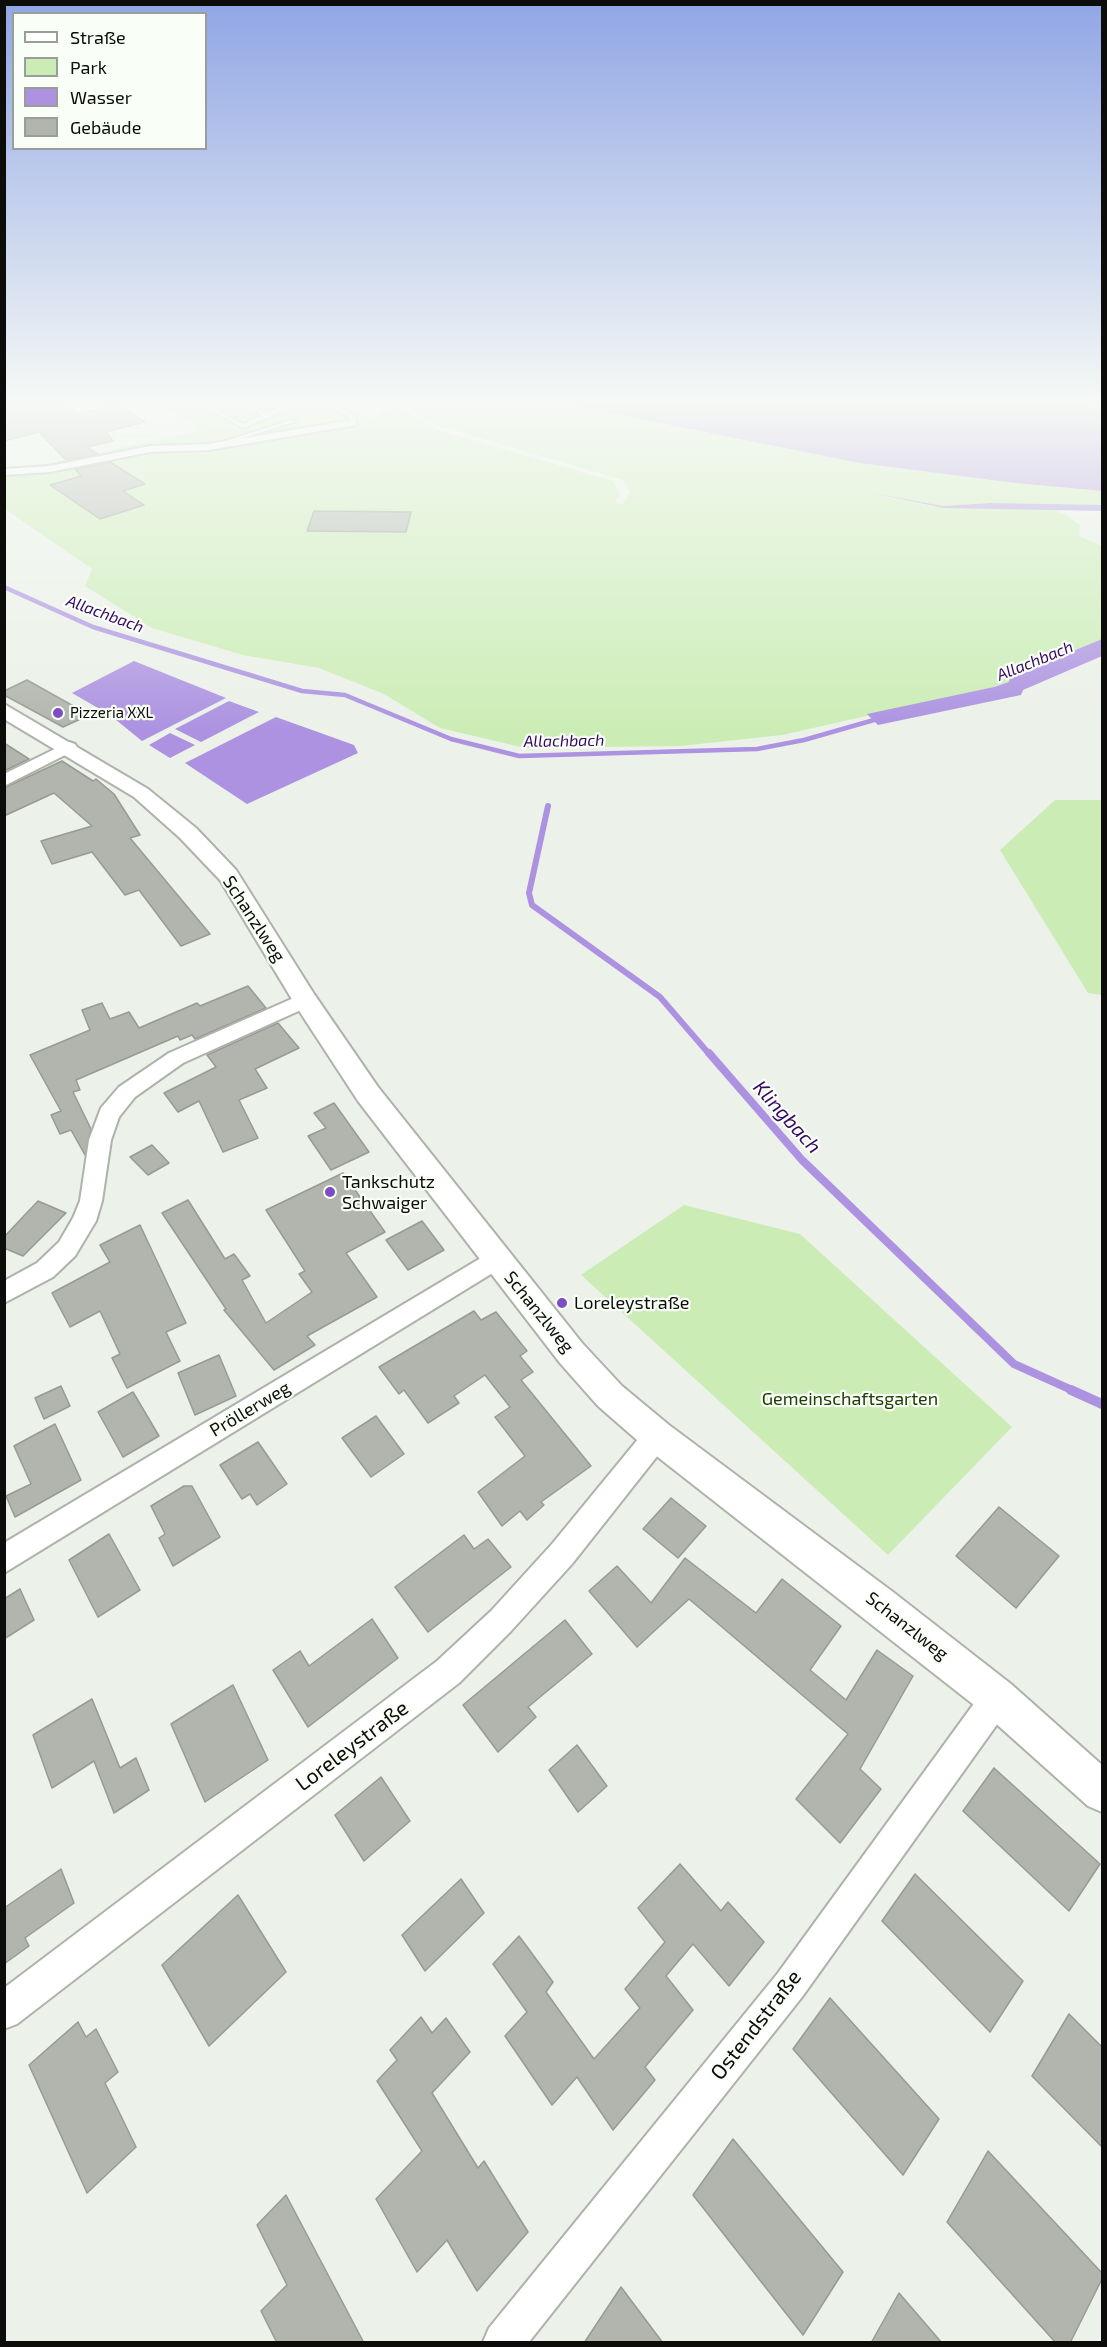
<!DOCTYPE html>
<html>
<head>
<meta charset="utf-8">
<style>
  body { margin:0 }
  #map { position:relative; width:1107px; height:2347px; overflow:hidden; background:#ecf1e9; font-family:"Exo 2",sans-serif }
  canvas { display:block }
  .frame { position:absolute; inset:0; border:6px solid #0c0d0b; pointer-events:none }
  .legend { position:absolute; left:12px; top:12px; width:195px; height:138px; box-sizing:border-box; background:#f9fef6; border:2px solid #9a9e98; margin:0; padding:8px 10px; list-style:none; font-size:18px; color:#0c0d0b }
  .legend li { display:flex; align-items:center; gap:12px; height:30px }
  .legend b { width:30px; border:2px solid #9a9e98 }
</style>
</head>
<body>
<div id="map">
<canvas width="1107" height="2347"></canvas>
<div class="frame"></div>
<ul class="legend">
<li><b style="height:8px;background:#fff"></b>Straße</li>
<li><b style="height:16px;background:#cbedb5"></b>Park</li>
<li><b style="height:16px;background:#ac92e1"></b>Wasser</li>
<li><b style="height:16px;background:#b1b5ae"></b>Gebäude</li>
</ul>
</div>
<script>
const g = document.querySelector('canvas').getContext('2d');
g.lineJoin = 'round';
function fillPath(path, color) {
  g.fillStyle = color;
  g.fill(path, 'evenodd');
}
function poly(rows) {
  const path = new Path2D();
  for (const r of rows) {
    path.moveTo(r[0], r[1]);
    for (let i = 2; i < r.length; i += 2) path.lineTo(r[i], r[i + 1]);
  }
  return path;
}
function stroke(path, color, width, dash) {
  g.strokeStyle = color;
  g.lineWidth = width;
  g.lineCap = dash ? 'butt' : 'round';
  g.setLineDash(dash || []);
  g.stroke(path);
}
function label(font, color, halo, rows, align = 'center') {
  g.font = font + ' "Exo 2",sans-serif';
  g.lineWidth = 4.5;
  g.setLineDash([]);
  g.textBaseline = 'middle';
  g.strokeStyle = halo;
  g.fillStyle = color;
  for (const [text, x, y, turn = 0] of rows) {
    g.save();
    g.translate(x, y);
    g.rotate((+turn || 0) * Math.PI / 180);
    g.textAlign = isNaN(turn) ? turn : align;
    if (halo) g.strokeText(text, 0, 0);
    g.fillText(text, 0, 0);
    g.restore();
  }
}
fillPath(poly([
  [159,404,355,404,348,408,372,420,391,404,396,404,416,418,438,430,613,481,620,493,615,503,623,504,630,492,623,480,439,426,402,404,566,404,859,463,1015,483,1102,491,1102,505,1091,505,991,503,943,506,872,494,932,506,1055,510,1068,516,1080,525,1079,536,1102,546,1102,639,1010,677,1010,682,994,687,782,735,681,746,525,748,440,728,384,694,319,668,243,655,152,628,85,586,92,569,5,509,4,473,203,430],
  [1055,800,1102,800,1102,995,1088,993,1000,850],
  [684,1205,800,1234,1012,1427,888,1555,581,1275]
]), '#cbedb5');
fillPath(poly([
  [566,404,1046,404,1102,407,1102,491,1015,483,859,463],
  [871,493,943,506,991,503,1102,505,1102,511,944,508],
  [1102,639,1102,656,1023,690,1021,695,878,725,867,714,994,687,1009,682,1010,677],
  [134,661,226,698,142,741,110,715,72,693],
  [229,701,259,712,201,742,175,729],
  [276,717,354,745,358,753,247,804,185,763],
  [170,733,195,745,170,758,149,745]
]), '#ac92e1');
stroke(poly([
  [4,587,93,627,302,691,345,695,451,739,519,756,757,749,804,740,881,718]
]), '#ac92e1', 4.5);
stroke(poly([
  [548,806,529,893,532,905,660,997,710,1055]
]), '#ac92e1', 6);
stroke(poly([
  [709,1053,802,1160,1014,1364,1074,1391]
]), '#ac92e1', 8);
stroke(poly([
  [1071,1390,1102,1404]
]), '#ac92e1', 10);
const building = poly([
  [4,404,64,404,80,414,116,404,145,422,106,432,113,441,87,447,98,454,66,460,39,432,4,441,4,404],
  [110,462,145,484,123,491,144,505,100,519,50,485,81,476,75,469,110,462],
  [314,511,411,512,406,532,307,531,314,511],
  [27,680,77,708,73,710,85,717,63,727,4,695,4,691,27,680],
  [4,743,29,759,4,771,4,743],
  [62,761,93,781,96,779,114,794,140,835,130,838,210,934,181,946,139,890,125,895,92,852,52,864,41,841,92,826,54,793,4,816,4,788,62,761],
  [248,986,266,1008,195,1039,192,1035,180,1040,178,1036,76,1080,80,1090,73,1092,91,1129,85,1155,71,1130,60,1134,51,1115,61,1111,30,1055,90,1030,82,1010,102,1003,110,1019,129,1012,139,1028,197,1003,200,1006,248,986],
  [278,1023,299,1048,255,1069,267,1088,239,1100,258,1138,223,1152,199,1101,178,1112,164,1093,216,1067,207,1055,278,1023],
  [334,1103,369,1152,331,1170,308,1136,326,1128,314,1113,334,1103],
  [152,1145,169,1163,148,1175,130,1157,152,1145],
  [343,1173,385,1232,346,1253,377,1297,307,1336,315,1345,274,1370,224,1310,226,1309,162,1213,188,1200,225,1259,234,1254,250,1276,242,1280,266,1323,312,1292,299,1274,305,1271,266,1210,343,1173],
  [38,1201,66,1213,23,1256,4,1248,4,1237,38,1201],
  [422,1221,444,1250,408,1270,386,1240,422,1221],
  [140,1225,186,1323,166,1332,180,1361,127,1388,112,1358,120,1354,100,1311,70,1327,52,1293,110,1262,100,1245,140,1225],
  [474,1311,481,1320,496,1312,527,1351,520,1356,533,1372,521,1380,591,1466,541,1502,544,1505,527,1520,520,1511,502,1526,478,1492,525,1456,495,1417,510,1407,485,1375,454,1396,459,1403,428,1423,404,1390,399,1394,379,1367,474,1311],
  [219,1355,236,1396,195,1415,178,1373,219,1355],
  [61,1386,70,1406,44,1419,35,1398,61,1386],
  [133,1392,159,1436,123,1457,98,1412,133,1392],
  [376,1416,404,1454,371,1477,342,1438,376,1416],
  [55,1424,81,1480,15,1517,6,1496,31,1484,14,1446,55,1424],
  [258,1442,287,1484,257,1505,250,1494,242,1499,220,1465,258,1442],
  [184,1486,192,1486,220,1537,173,1566,159,1538,165,1534,151,1506,184,1486],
  [671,1498,706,1526,678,1558,643,1529,671,1498],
  [999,1507,1059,1556,1016,1608,956,1556,999,1507],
  [109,1534,140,1590,98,1617,69,1560,109,1534],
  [464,1535,474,1549,488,1539,511,1567,428,1632,395,1587,464,1535],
  [685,1558,756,1613,782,1579,841,1626,810,1670,846,1700,877,1650,913,1676,860,1769,881,1789,840,1843,796,1799,848,1734,689,1599,637,1647,589,1591,617,1566,651,1603,685,1558],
  [20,1589,34,1620,4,1639,4,1599,20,1589],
  [372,1619,398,1658,308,1727,273,1670,300,1651,309,1666,372,1619],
  [565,1620,592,1654,528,1707,536,1717,498,1752,463,1705,565,1620],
  [233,1685,268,1760,205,1802,171,1724,233,1685],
  [92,1699,120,1768,136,1758,149,1790,114,1813,94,1761,52,1788,33,1735,92,1699],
  [577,1745,607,1786,578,1812,549,1770,577,1745],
  [994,1768,1100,1864,1069,1911,963,1811,994,1768],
  [381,1777,410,1821,364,1861,335,1815,381,1777],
  [680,1864,721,1911,728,1902,764,1942,729,1986,693,1944,666,1976,693,2010,645,2067,655,2080,613,2130,577,2077,552,2105,505,2036,527,2012,493,1964,519,1936,553,1982,546,1992,594,2059,640,2008,625,1989,665,1942,638,1908,680,1864],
  [61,1869,74,1903,25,1938,29,1946,4,1964,4,1908,61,1869],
  [915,1874,1023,1981,990,2032,882,1921,915,1874],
  [461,1879,484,1913,425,1971,402,1935,461,1879],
  [238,1895,286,1972,209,2046,162,1965,238,1895],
  [830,1998,939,2119,903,2175,793,2049,830,1998],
  [1069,2014,1102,2047,1102,2147,1032,2076,1069,2014],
  [421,2017,432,2033,446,2018,470,2052,432,2093,478,2168,484,2161,528,2232,477,2291,447,2240,417,2272,376,2199,422,2151,377,2081,397,2060,390,2050,421,2017],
  [78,2022,86,2037,96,2029,118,2072,105,2083,136,2147,87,2193,29,2065,78,2022],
  [733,2139,843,2272,803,2335,693,2195,733,2139],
  [988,2151,1102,2273,1102,2279,1070,2343,1056,2343,947,2222,988,2151],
  [286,2195,364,2343,277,2343,261,2311,287,2285,257,2225,286,2195],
  [621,2287,663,2343,584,2343,621,2287],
  [899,2293,942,2343,871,2343,899,2293]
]);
fillPath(building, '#b1b5ae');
stroke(building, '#969b93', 1.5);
const service = poly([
  [200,404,207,404,243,424,262,415,242,404,249,404,266,413,286,404,293,404,270,417,243,428,200,404],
  [323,404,330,404,355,416,355,423,350,424,350,418,323,404],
  [292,420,297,421,211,448,206,447,292,420]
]);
const minor = poly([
  [352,420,357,423,356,425,209,450,150,452,50,472,4,475,4,469,50,466,150,446,209,444,352,420],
  [69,742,75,744,77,747,75,750,4,786,4,774,69,742],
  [305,993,312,995,315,1000,312,1005,183,1063,135,1097,119,1117,111,1140,102,1201,96,1221,75,1256,53,1277,4,1303,4,1281,37,1263,59,1242,73,1218,80,1201,89,1140,101,1108,119,1087,169,1053,305,993],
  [496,1249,504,1252,508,1259,504,1266,4,1573,4,1543,496,1249],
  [657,1424,666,1427,670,1436,666,1445,572,1564,511,1631,459,1683,17,2024,4,2029,4,1988,437,1661,491,1611,552,1544,648,1427,657,1424],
  [997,1683,1008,1687,1012,1698,1008,1709,802,1997,529,2342,483,2342,489,2328,778,1973,986,1687,997,1683]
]);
const tertiary = poly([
  [4,704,148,789,196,828,236,870,314,994,378,1087,582,1343,622,1386,669,1425,893,1592,1011,1684,1102,1765,1102,1812,1088,1806,983,1712,645,1447,598,1406,560,1363,358,1101,296,1006,220,880,180,838,134,797,4,719,4,704]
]);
stroke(service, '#adb2aa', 3);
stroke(minor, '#adb2aa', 4);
stroke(tertiary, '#adb2aa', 4);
fillPath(service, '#fff');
fillPath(minor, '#fff');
fillPath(tertiary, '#fff');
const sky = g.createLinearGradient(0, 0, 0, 732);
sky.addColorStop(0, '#90a6e5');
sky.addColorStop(0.55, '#f6f9f5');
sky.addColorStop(1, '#f6f9f500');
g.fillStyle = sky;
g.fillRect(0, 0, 1107, 732);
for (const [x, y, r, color] of [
  [58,713,6,"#7c4dc5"],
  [330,1192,6,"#7c4dc5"],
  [562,1303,6,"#7c4dc5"]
]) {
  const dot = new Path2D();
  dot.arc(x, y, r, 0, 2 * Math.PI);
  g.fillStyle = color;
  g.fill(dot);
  stroke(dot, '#f9fef6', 2);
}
label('15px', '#0c0d0b', '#f9fef6', [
  ["Pizzeria XXL",70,713]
], 'left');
label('italic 16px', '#360666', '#f9fef6', [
  ["Allachbach",105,614,20],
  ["Allachbach",1035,661,-22],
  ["Allachbach",564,741,-1]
]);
label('18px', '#0c0d0b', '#f9fef6', [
  ["Schanzlweg",254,919,57],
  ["Schanzlweg",539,1312,51],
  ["Pröllerweg",250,1409,-31],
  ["Schanzlweg",907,1626,38]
]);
label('18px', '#0c0d0b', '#f9fef6', [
  ["Tankschutz",342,1182],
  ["Schwaiger",342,1203],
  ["Loreleystraße",574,1303]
], 'left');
label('18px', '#213d05', '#f9fef6', [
  ["Gemeinschaftsgarten",850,1399]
]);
label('italic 20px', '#360666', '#f9fef6', [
  ["Klingbach",787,1117,48]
]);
label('21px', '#0c0d0b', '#f9fef6', [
  ["Loreleystraße",352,1746,-37],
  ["Ostendstraße",756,2025,-52]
]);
</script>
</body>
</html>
